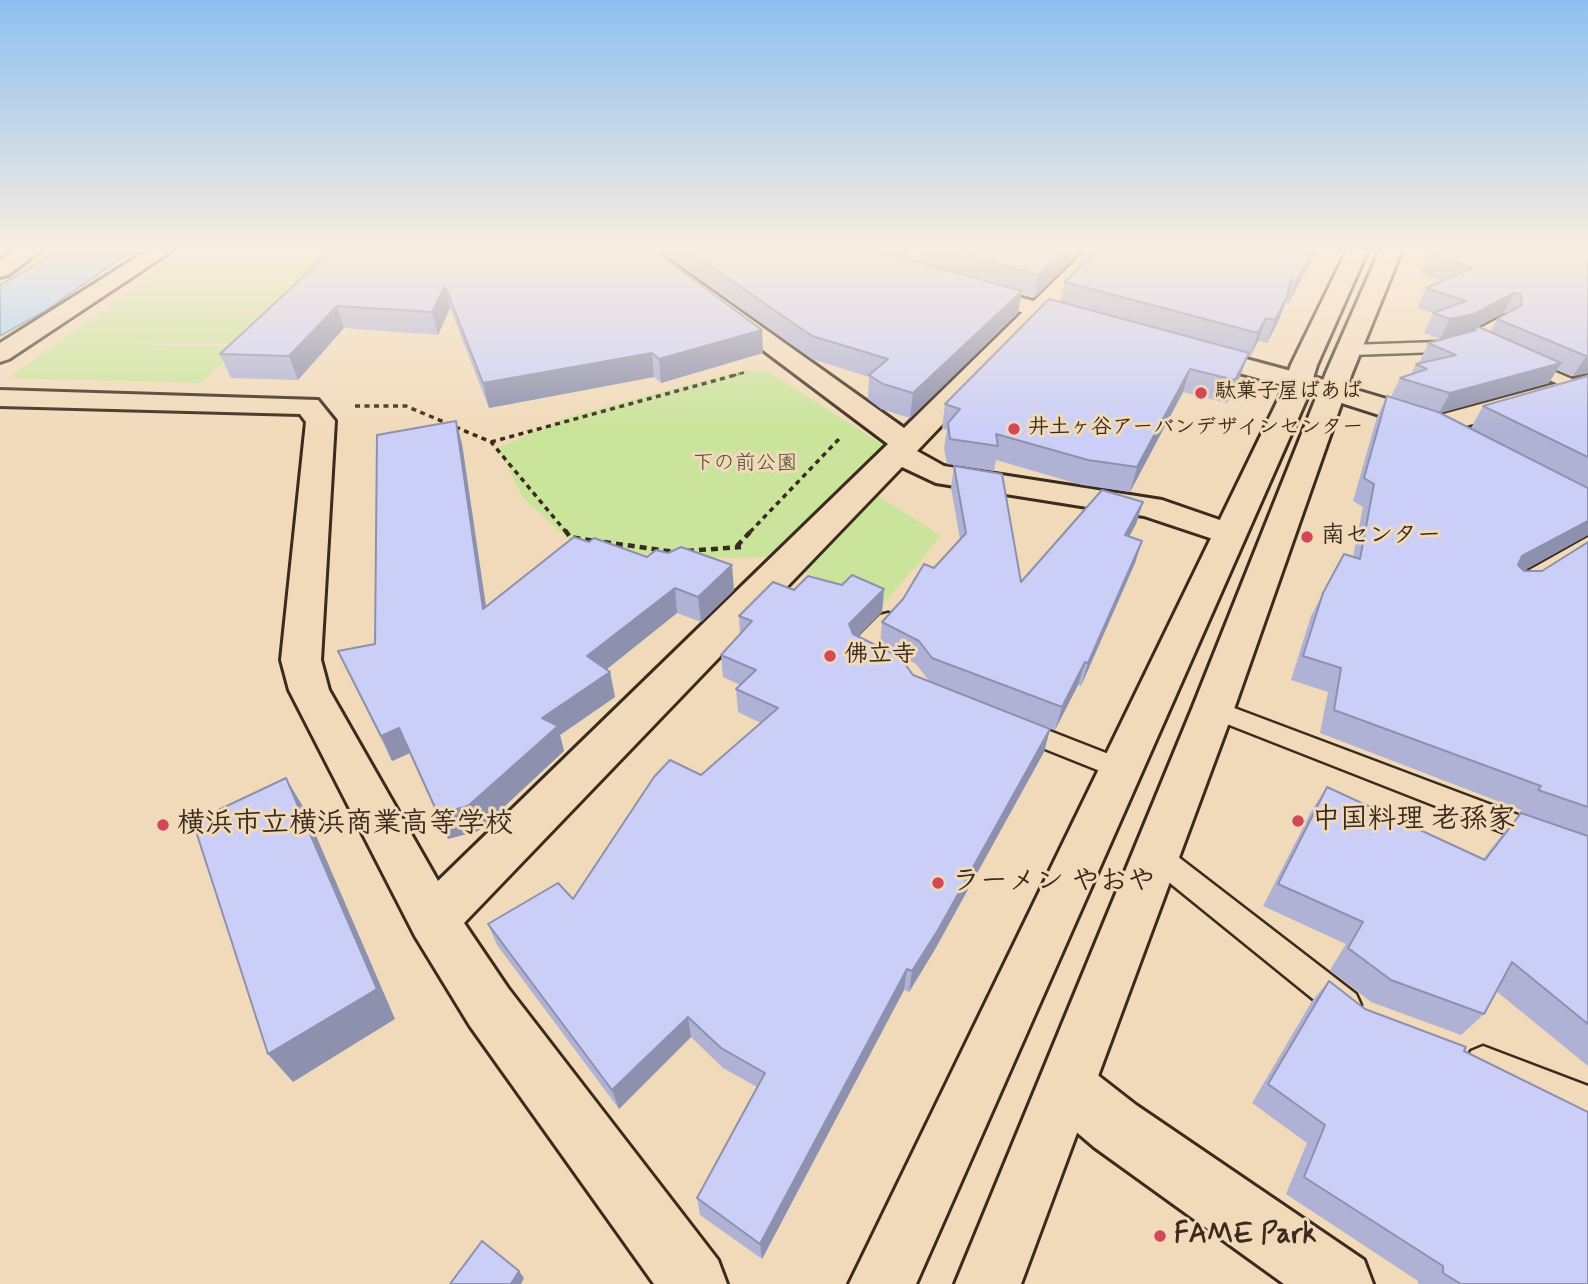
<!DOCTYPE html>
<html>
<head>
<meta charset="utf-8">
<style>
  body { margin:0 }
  canvas { display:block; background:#f1daba }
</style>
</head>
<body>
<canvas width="1588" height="1284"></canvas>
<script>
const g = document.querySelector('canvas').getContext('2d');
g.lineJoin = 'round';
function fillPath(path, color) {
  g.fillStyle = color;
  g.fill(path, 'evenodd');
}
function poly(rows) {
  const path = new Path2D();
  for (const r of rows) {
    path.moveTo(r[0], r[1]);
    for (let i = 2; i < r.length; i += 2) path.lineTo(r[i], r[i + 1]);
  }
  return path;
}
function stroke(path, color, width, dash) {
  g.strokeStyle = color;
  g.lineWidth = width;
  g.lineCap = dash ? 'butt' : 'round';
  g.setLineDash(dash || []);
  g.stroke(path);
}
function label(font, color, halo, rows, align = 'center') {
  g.font = font + ' Mynerve,"Klee One",sans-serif';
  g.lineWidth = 6;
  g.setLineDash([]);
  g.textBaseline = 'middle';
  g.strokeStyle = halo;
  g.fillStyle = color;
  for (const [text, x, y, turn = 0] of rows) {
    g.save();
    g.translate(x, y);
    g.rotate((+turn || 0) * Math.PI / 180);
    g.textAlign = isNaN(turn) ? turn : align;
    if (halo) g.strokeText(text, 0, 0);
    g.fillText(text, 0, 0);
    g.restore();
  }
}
fillPath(poly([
  [173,257,332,257,310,281,143,281],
  [139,283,306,283,280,310,105,310],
  [102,311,275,313,243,344,109,343,240,347,201,383,9,378],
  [744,370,769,372,885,446,849,477,941,536,883,605,770,557,683,559,571,542,523,498,498,448,564,418]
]), '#cae49b');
const water = poly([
  [61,250,133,250,45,311,0,336,0,285,61,250]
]);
fillPath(water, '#a4d2ff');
stroke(water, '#7a8fa5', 2);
const service = poly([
  [1505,315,1510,316,1510,322,1475,342,1438,352,1351,355,1343,350,1351,345,1438,342,1465,336,1505,315],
  [1525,359,1579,382,1581,385,1573,390,1567,388,1520,367,1517,364,1525,359],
  [1588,537,1588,552,1524,592,1508,592,1505,587,1508,582,1588,537],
  [888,613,896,615,899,620,876,646,886,651,890,657,886,663,878,665,853,654,850,648,853,642,880,615,888,613],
  [1213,700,1550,827,1554,835,1550,843,1540,847,1204,715,1201,709,1204,703,1213,700],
  [1019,719,1129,762,1133,769,1129,776,1120,779,1010,735,1007,728,1010,721,1019,719],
  [1154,842,1164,846,1356,994,1361,1005,1356,1016,1345,1020,1334,1016,1144,862,1140,854,1144,846,1154,842],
  [1483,1046,1588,1086,1588,1120,1471,1075,1466,1063,1471,1051,1483,1046]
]);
const minor = poly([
  [16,250,41,250,8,275,0,277,0,260,16,250],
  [148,250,173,250,9,359,0,362,0,343,148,250],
  [630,250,654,250,904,428,1086,250,1109,250,917,451,944,466,1162,500,1240,527,1245,534,1240,541,1228,544,1144,516,936,483,902,467,464,923,508,988,718,1260,727,1284,654,1284,470,1026,415,936,289,690,281,660,306,422,300,414,0,406,0,390,318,400,335,421,321,660,329,690,438,881,888,444,630,250],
  [909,250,933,250,906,275,890,275,887,270,890,265,909,250],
  [1588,375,1588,391,1438,434,1323,397,1319,391,1323,385,1333,383,1440,415,1588,375],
  [1066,1057,1086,1066,1136,1105,1364,1260,1373,1284,1284,1284,1094,1147,1046,1106,1037,1086,1046,1066,1066,1057]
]);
const tertiary = poly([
  [968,283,1098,319,1101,324,1098,329,1089,331,960,295,956,290,960,285,968,283],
  [1194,345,1343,385,1347,391,1343,397,1333,399,1185,358,1181,353,1185,348,1194,345]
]);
const secondary = poly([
  [1347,250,1368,250,1317,365,1307,398,916,1284,849,1284,1279,398,1291,365,1347,250],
  [1380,250,1402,250,1352,373,1234,709,1021,1284,955,1284,1192,709,1326,373,1380,250]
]);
stroke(service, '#3b2a1e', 5);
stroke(minor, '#3b2a1e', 6);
stroke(tertiary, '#3b2a1e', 6);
stroke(secondary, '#3b2a1e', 6);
stroke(poly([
  [732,376,746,372]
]), '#3b2a1e', 2.5, [4.5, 3.5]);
stroke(poly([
  [355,406,406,406,491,442,566,532],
  [491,442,739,374],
  [750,532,839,439]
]), '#3b2a1e', 3.5, [5, 4.5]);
stroke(poly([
  [565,530,570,537,595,541],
  [604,542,675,552],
  [737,546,752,530],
  [687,551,741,547]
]), '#3b2a1e', 4.5, [7, 5]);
fillPath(service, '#f1daba');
fillPath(minor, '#f1daba');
fillPath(tertiary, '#f1daba');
fillPath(secondary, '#f1daba');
fillPath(poly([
  [332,250,763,353,661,383,654,377,489,408,450,308,438,335,344,328,298,380,231,378,220,354],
  [658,250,905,250,897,257,921,263,922,250,1082,250,1035,297,1021,293,1018,313,910,418,881,409,868,399,869,377,812,359],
  [1097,250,1317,250,1288,304,1286,302,1279,320,1267,343,1258,341,1250,357,1248,356,1240,376,1227,403,1183,392,1130,492,1082,485,996,460,994,471,947,464,944,448,947,430,942,428,945,404,1061,302,1065,282],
  [1588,250,1588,373,1573,376,1557,370,1549,383,1440,413,1588,488,1588,535,1523,571,1542,571,1588,542,1588,1066,1496,991,1484,1014,1461,1035,1371,1002,1330,970,1346,944,1263,906,1312,810,1327,787,1483,859,1501,836,1520,814,1518,814,1521,810,1320,733,1328,692,1291,680,1311,616,1323,593,1353,557,1363,507,1353,501,1377,417,1387,396,1391,397,1400,378,1411,374,1416,364,1420,364,1419,363,1428,343,1456,335,1440,339,1424,333,1433,313,1417,308,1426,288,1444,281,1421,274,1429,255],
  [1504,313,1507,313,1497,319,1490,332,1474,329,1473,331,1466,332],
  [1588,376,1588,487,1471,428,1483,406],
  [456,421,462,444,486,606,574,537,734,590,701,622,677,613,607,669,610,672,615,697,560,735,564,751,478,831,448,839,410,753,392,761,338,651,375,644],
  [954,466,1021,582,1143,502,1136,524,1129,537,1142,541,1135,563,1081,686,1078,685,1055,730,929,681,916,664,880,645,882,622,960,539,951,488],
  [842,585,884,589,882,612,858,636,913,675,1050,729,1044,752,934,951,909,992,904,990,762,1259,700,1215,697,1198,757,1087,723,1068,691,1037,619,1109,497,945,488,924,573,899,701,775,761,723,738,712,736,689,740,685,723,677,721,655,740,634,739,616,794,590],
  [1329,981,1365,1009,1464,1051,1588,1284,1418,1284,1418,1281,1286,1194,1307,1143,1252,1103,1312,1001]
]), '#afb2d5');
fillPath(poly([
  [895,250,905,250,895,258],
  [1064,250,1082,250,1035,297,1038,275],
  [1313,250,1317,250,1288,304,1296,282],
  [445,286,450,308,438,335,432,312],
  [1022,291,1018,313,910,418,913,393],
  [1514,293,1504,313,1464,334,1440,339,1450,319],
  [1287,297,1279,320,1267,343,1275,320],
  [337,306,344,328,298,380,289,356],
  [1266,318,1258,341,1250,357,1258,333],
  [762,330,763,353,661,383,659,359],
  [652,353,654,377,489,408,483,383],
  [1249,353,1240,376,1227,403,1235,380],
  [1588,355,1588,373,1573,376,1586,356],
  [1561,363,1549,383,1439,413,1450,393],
  [1190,369,1183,392,1130,492,1137,467],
  [456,421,462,444,490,634,483,609],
  [1143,502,1136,524,1118,557,1125,535],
  [1588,521,1588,535,1507,580,1522,556],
  [1142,541,1135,563,1081,686,1088,663],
  [732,565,734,590,701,622,698,597],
  [675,588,677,613,592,681,587,656],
  [884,589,882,612,848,646,849,624],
  [1085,662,1078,685,1055,730,1062,707],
  [610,672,615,697,560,735,564,751,478,831,448,839,438,814,542,718],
  [399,728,410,753,392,761,381,736],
  [1050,729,1044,752,934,951,909,992,912,971],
  [286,778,305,810,395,1019,293,1082,268,1054],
  [907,969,904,990,762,1259,760,1244],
  [688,1017,691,1037,619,1109,612,1090],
  [519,1271,524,1278,521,1284,511,1284]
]), '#8e91ae');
const building = poly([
  [332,250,653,250,762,330,659,359,652,353,483,383,445,286,432,312,337,306,289,356,220,354,332,250],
  [687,250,874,250,1022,291,913,393,883,384,869,375,888,359,812,336,687,250],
  [947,250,1064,250,1038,275,947,250],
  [1097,250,1313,250,1296,282,1291,279,1287,297,1275,320,1266,318,1258,333,1065,282,1097,250],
  [1438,250,1588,250,1588,355,1586,356,1497,319,1522,305,1521,294,1514,293,1474,314,1450,319,1433,313,1466,301,1426,288,1472,268,1429,255,1438,250],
  [1049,299,1249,353,1235,380,1190,369,1137,467,1088,460,996,434,998,446,950,439,948,423,960,409,945,404,1049,299],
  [1479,327,1561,363,1450,393,1400,378,1427,369,1416,364,1456,355,1428,343,1476,330,1474,329,1479,327],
  [1588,376,1588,457,1483,406,1588,376],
  [1387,396,1438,412,1588,488,1588,521,1522,556,1518,565,1524,571,1542,571,1588,542,1588,807,1538,790,1541,786,1334,710,1341,668,1303,656,1323,593,1344,554,1360,559,1374,484,1364,478,1387,396],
  [456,421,483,609,574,537,589,542,594,538,647,557,656,550,668,553,681,547,732,565,698,597,675,588,587,656,610,672,542,718,558,726,468,806,438,814,399,728,381,736,338,651,375,644,377,435,456,421],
  [954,466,1002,474,1021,582,1102,490,1143,502,1125,535,1142,541,1088,663,1085,662,1062,707,932,658,919,641,882,622,903,599,924,564,934,568,966,533,954,466],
  [852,575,884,589,849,624,853,634,900,657,913,675,1050,729,938,930,912,971,907,969,760,1244,697,1198,765,1073,721,1048,688,1017,612,1090,488,924,558,883,573,899,654,777,670,760,701,775,778,708,736,689,756,670,721,655,752,621,739,616,773,582,794,590,808,576,842,585,852,575],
  [286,778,377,989,268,1054,193,822,286,778],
  [1327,787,1485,860,1521,813,1588,836,1588,1024,1512,962,1484,1014,1391,980,1348,948,1363,922,1278,884,1327,787],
  [1329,981,1365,1009,1466,1047,1464,1051,1588,1112,1588,1284,1461,1284,1443,1273,1443,1266,1304,1177,1325,1125,1268,1084,1329,981],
  [482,1241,519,1271,511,1284,450,1284,482,1241]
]);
fillPath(building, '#cbcff8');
stroke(building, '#8e91ae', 2);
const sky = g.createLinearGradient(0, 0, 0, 430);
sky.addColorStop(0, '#8dc0f1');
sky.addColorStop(0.58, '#f9eee0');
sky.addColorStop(1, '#f9eee000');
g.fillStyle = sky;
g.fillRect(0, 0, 1588, 430);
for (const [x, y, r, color] of [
  [1201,393,7,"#d1495b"],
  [1014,429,7,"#d1495b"],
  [1307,537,7,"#d1495b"],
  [830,656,7,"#d1495b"],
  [1298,821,7,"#d1495b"],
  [163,825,7,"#d1495b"],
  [938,883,7,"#d1495b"],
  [1160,1236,7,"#d1495b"]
]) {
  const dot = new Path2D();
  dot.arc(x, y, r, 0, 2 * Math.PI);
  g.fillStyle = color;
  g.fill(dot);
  stroke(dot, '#f1daba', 2.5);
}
label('bold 21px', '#3b2a1e', '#f1daba', [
  ["駄菓子屋ばあば",1215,393],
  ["井土ヶ谷アーバンデザインセンター",1028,429]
], 'left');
label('21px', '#504631', '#f1daba', [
  ["下の前公園",745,465]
]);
label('bold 24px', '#3b2a1e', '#f1daba', [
  ["南センター",1321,537],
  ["佛立寺",844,656]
], 'left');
label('bold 28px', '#3b2a1e', '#f1daba', [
  ["中国料理 老孫家",1312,821],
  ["横浜市立横浜商業高等学校",177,825],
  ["ラーメン やおや",952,883],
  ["FAME Park",1174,1236]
], 'left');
</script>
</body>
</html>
